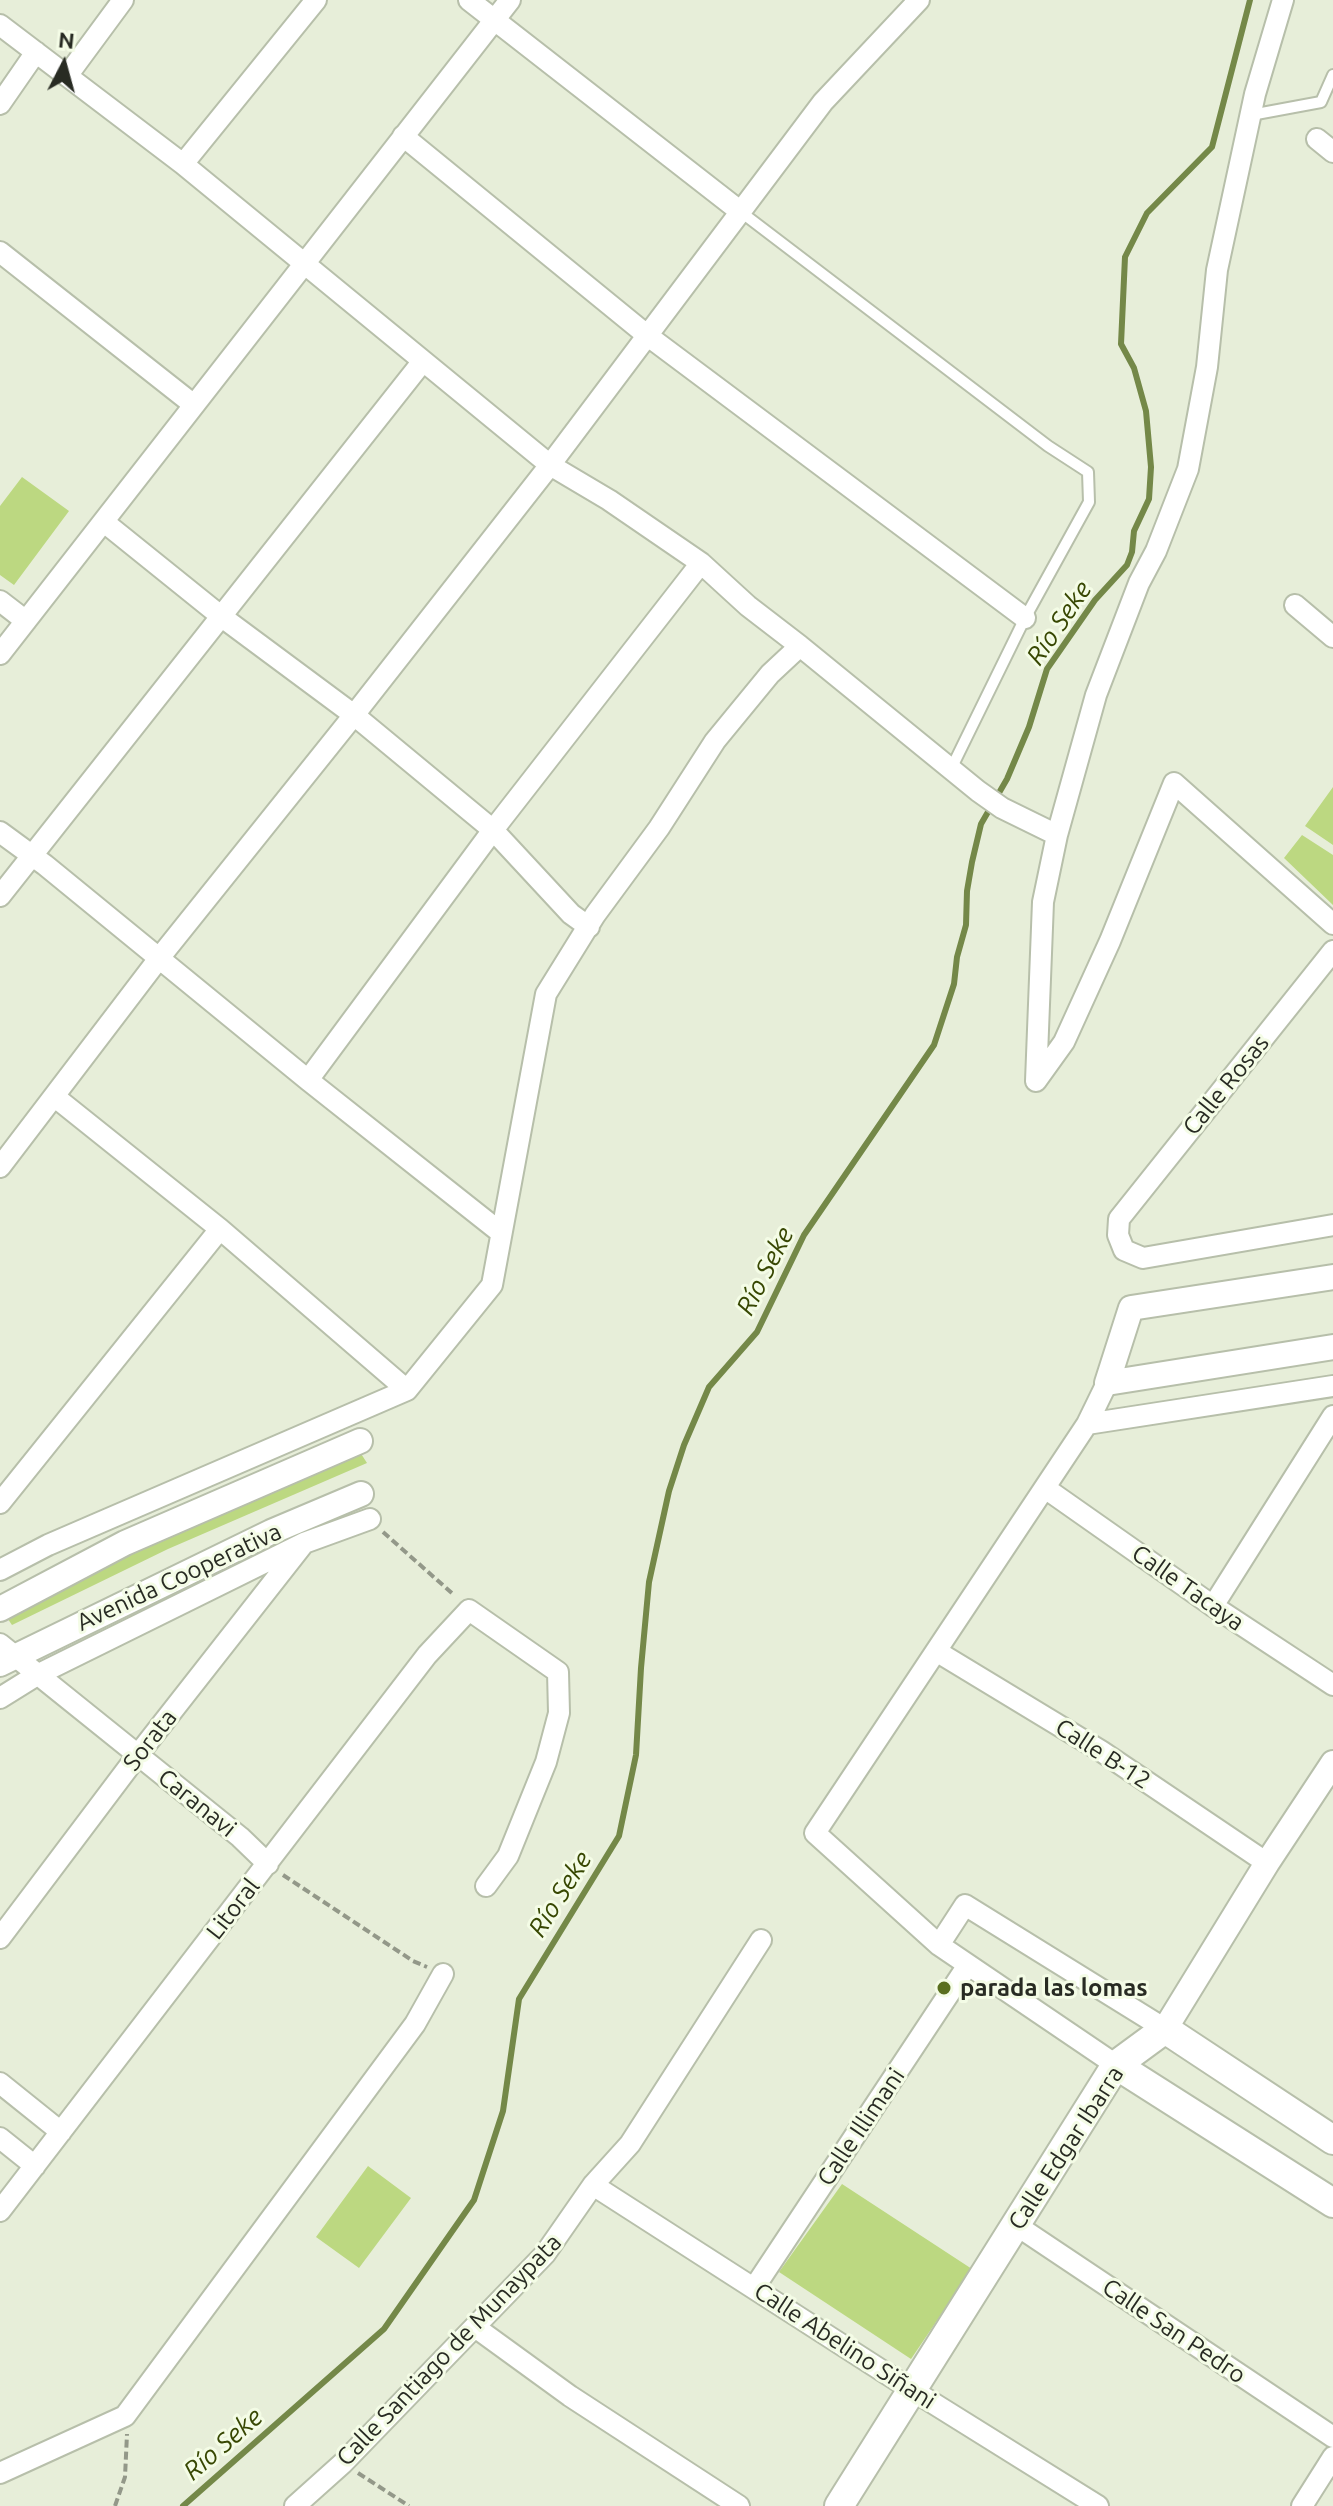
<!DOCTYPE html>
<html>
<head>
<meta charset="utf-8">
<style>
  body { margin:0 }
  #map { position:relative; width:1333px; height:2506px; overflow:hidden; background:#e7eed9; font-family:Ubuntu,sans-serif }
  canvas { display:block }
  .north { position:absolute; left:24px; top:24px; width:80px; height:80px; -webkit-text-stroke:6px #f4fce6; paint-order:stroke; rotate:6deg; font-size:22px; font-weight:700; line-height:32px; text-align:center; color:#282b23 }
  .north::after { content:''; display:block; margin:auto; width:28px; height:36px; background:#282b23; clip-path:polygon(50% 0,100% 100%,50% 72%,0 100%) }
</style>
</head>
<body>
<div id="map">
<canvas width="1333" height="2506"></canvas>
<div class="north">N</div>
</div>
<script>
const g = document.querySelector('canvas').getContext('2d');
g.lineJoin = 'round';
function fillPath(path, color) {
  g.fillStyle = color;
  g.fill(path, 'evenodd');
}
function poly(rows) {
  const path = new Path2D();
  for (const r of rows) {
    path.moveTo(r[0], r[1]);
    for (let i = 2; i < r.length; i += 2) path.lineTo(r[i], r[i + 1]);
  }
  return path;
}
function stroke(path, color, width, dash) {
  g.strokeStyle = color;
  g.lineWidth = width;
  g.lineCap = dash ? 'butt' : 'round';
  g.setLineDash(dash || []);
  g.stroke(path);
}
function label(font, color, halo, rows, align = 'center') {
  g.font = font + ' Ubuntu,sans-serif';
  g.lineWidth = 6;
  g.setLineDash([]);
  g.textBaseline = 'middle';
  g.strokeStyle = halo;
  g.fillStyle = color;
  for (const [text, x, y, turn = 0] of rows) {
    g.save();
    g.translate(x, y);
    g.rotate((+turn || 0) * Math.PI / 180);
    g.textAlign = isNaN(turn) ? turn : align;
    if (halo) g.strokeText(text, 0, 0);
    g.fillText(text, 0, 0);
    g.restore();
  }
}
fillPath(poly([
  [22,477,69,511,14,585,0,575,0,506],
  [1333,787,1333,845,1305,826],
  [1302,835,1333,855,1333,905,1284,858],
  [358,1449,367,1463,168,1549,12,1625,1,1609],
  [368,2166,411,2198,359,2268,316,2237],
  [842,2184,972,2269,911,2359,779,2272]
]), '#bcd881');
stroke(poly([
  [183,2506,384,2329,474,2200,503,2111,519,1999,619,1836,636,1755,641,1668,649,1582,669,1491,684,1445,709,1387,757,1332,804,1235,934,1045,954,984,957,957,966,925,967,891,972,862,981,824,1007,779,1029,727,1047,669,1095,600,1127,565,1132,552,1134,531,1149,499,1151,467,1146,411,1134,368,1121,344,1125,257,1147,213,1212,147,1250,0]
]), '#748848', 6);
const service = poly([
  [1251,115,1321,102,1333,75],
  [741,212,1048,446,1088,472,1089,502,1025,618,951,769]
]);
const minor = poly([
  [469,0,741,212],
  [0,25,183,164,550,465,609,500,701,563,748,606,800,646],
  [67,76,123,0],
  [0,104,36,52],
  [403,136,648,336,1025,618],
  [1317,139,1333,152],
  [183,164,316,0],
  [0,252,194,405],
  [104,522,222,617,354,715,493,830,571,914,589,927],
  [0,601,26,621],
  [1295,605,1333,637],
  [0,654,510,0],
  [0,832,45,865,308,1080,500,1232],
  [0,896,423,361],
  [1333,951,1119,1219,1118,1235,1124,1250,1143,1258,1333,1225],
  [308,1080,493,830,701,563],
  [1036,1081,1043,902,1057,835,1096,695,1139,583,1156,551,1188,469,1207,367,1217,270,1255,94,1283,0],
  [1036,1081,1064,1042,1110,941,1174,783,1333,924],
  [55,1097,220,1229,407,1390],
  [0,1167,160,957,354,715,550,465,823,102,919,0],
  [1107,1383,1087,1424,815,1833,939,1945,1116,2065],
  [1087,1424,1333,1386],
  [1045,1488,1213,1606,1333,1685],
  [0,1503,220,1229],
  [0,1570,48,1545,407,1390,492,1285,546,994,595,915,659,828,715,741,770,674,800,646,978,791,1002,808,1057,835],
  [1213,1606,1333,1416],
  [0,1644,240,1837,268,1864],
  [936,1651,1101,1751,1267,1863],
  [0,1698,37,1675,304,1543,370,1519],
  [0,1938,137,1756,304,1543],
  [939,1945,965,1905,1165,2029],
  [0,2083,61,2132],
  [0,2138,35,2166],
  [593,2185,912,2390,1098,2506],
  [0,2211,427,1655,469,1610,558,1672,559,1713,546,1762,508,1856,486,1886],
  [1016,2225,1333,2437],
  [754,2288,968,1965],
  [475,2327,570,2396,739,2506],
  [0,2473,125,2416,415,2024,443,1974],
  [295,2506,343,2463,545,2254,593,2185,630,2144,761,1940],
  [1302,2506,1333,2457]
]);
const tertiary = poly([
  [1333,1277,1131,1308,1107,1383,1333,1347],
  [0,1609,125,1543,360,1441],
  [0,1664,271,1532,361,1494],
  [1165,2029,1267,1863,1333,1763]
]);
const secondary = poly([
  [1116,2065,1333,2203],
  [839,2506,1116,2065,1165,2029,1333,2140]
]);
stroke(service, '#b7bfaa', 14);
stroke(minor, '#b7bfaa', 24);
stroke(tertiary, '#b7bfaa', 28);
stroke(secondary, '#b7bfaa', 32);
stroke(poly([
  [383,1532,454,1595],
  [283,1875,413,1961,427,1967],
  [358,2473,409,2506],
  [115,2506,125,2477,127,2434]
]), '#939889', 4, [8, 4]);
stroke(service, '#fff', 10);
stroke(minor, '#fff', 20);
stroke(tertiary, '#fff', 24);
stroke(secondary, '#fff', 28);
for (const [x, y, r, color] of [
  [944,1988,8,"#5a6f1f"]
]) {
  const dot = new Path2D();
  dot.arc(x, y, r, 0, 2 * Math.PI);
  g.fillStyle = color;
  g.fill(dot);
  stroke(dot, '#f4fce6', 3);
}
label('24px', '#282b23', '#f4fce6', [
  ["Calle Rosas",1226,1085,-51],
  ["Avenida Cooperativa",179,1577,-25],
  ["Calle Tacaya",1188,1588,35],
  ["Sorata",150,1740,-52],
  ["Calle B-12",1103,1754,33],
  ["Caranavi",197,1803,39],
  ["Litoral",233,1909,-52],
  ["Calle Illimani",861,2127,-56],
  ["Calle Edgar Ibarra",1066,2148,-57],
  ["Calle San Pedro",1174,2331,34],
  ["Calle Abelino Siñani",845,2346,33],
  ["Calle Santiago de Munaypata",449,2350,-46]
]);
label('bold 24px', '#282b23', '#f4fce6', [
  ["parada las lomas",960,1988]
], 'left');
label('italic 26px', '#374702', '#f4fce6', [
  ["Río Seke",1059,623,-56],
  ["Río Seke",765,1271,-63],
  ["Río Seke",560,1894,-58],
  ["Río Seke",223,2444,-41]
]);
</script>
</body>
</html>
